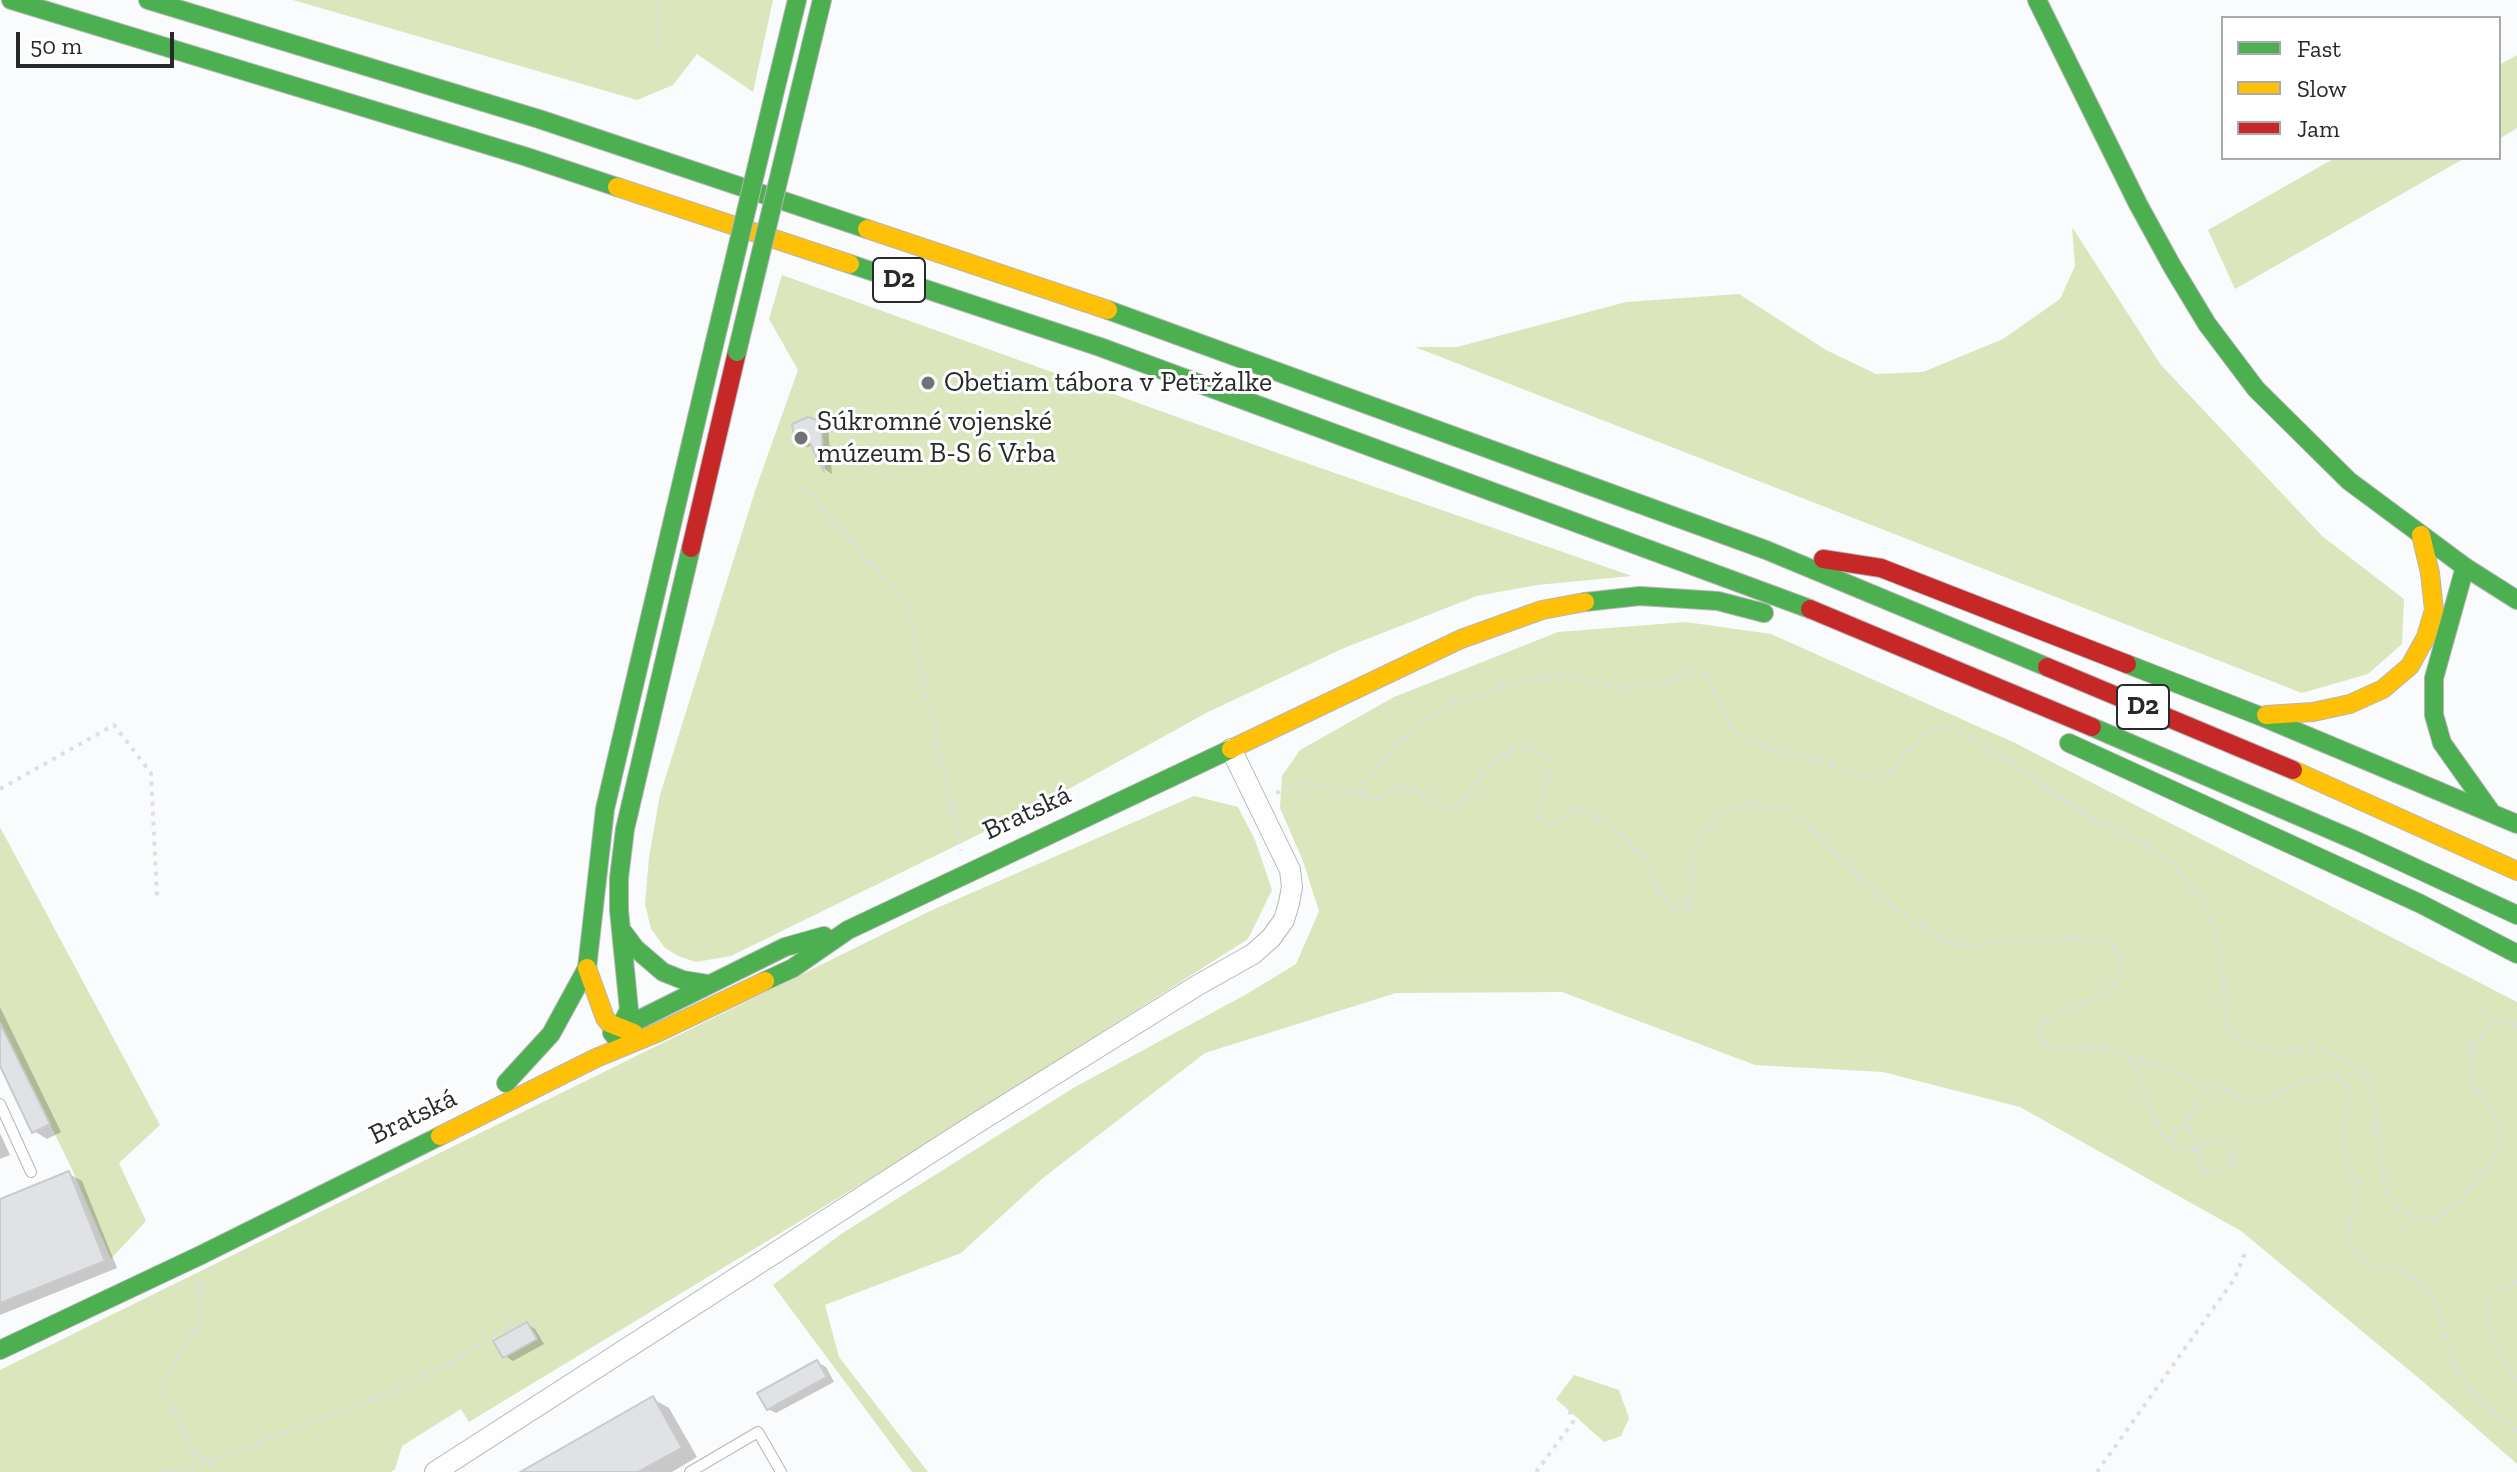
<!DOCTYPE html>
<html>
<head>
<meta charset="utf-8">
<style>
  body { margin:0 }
  #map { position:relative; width:2517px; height:1472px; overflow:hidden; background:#fafbfc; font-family:"Zilla Slab",serif }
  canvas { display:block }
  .legend { position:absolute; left:2221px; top:16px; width:280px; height:144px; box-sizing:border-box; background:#fff; border:2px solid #a9a9aa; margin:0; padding:10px 14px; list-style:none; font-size:24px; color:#28292a }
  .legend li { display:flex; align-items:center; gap:16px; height:40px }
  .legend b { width:40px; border:2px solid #a9a9aa }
  .scale { position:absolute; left:16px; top:32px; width:158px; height:36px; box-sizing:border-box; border:4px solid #28292a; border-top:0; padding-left:10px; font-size:24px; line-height:28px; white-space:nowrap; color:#28292a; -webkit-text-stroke:6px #fff; paint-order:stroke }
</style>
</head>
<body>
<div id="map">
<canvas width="2517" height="1472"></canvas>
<ul class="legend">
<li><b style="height:10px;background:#4caf50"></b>Fast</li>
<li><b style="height:10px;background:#ffc107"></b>Slow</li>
<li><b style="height:10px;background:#c62828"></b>Jam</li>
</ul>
<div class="scale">50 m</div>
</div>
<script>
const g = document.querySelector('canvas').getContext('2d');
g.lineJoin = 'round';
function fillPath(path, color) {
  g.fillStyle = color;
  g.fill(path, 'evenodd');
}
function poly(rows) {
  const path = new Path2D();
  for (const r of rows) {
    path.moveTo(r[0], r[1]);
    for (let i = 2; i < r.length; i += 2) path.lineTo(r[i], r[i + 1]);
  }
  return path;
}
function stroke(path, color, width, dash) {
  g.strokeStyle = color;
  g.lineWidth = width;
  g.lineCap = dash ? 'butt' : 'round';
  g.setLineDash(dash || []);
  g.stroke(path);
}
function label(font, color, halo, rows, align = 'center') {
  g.font = font + ' "Zilla Slab",serif';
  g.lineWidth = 6;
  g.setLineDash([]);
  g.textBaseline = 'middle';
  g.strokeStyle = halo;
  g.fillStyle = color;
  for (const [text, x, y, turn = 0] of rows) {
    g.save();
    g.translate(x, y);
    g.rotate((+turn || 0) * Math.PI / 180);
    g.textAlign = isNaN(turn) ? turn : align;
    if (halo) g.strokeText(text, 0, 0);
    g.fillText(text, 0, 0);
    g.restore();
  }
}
fillPath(poly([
  [293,0,773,0,753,92,697,54,673,85,637,100],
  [2517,55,2517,128,2499,139,2499,65],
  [2335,158,2465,158,2235,289,2208,230],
  [2072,227,2161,365,2322,536,2404,599,2402,644,2368,674,2302,693,1415,347,1457,347,1626,302,1739,294,1826,350,1876,374,1923,372,2003,339,2060,299,2075,266],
  [782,275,1283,455,1632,576,1537,585,1477,596,1344,648,1208,712,1047,801,731,956,696,962,678,956,665,948,651,929,645,904,649,857,660,795,755,491,798,370,769,319],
  [1686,622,1771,634,2015,743,2517,1002,2517,1464,2427,1385,2241,1231,2020,1107,1883,1072,1755,1065,1562,992,1396,993,1205,1053,1043,1178,961,1253,825,1305,839,1357,928,1472,912,1472,773,1285,841,1234,1075,1087,1245,995,1296,964,1319,911,1303,861,1280,808,1282,776,1300,750,1394,697,1558,632],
  [1194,796,1238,807,1255,840,1272,890,1248,939,909,1155,469,1422,461,1409,402,1446,395,1469,391,1472,0,1472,0,1370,930,911],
  [0,827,160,1125,119,1163,146,1221,111,1259,71,1167,0,1023],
  [1574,1375,1619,1390,1629,1418,1621,1436,1604,1442,1556,1399]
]), '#dbe6bd');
fillPath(poly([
  [820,423,828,428,832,474,826,470,813,446,805,447,797,442],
  [0,1007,61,1132,47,1139,34,1131,0,1061],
  [0,1133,10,1155,0,1159],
  [69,1174,82,1181,117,1268,0,1315,0,1201],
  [527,1324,535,1329,544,1344,513,1361,505,1356],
  [817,1362,826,1367,834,1382,776,1413,768,1409],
  [653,1399,669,1408,697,1457,672,1472,523,1472]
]), '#0003');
const building = poly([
  [808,417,821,421,824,472,809,441,795,444,792,424,808,417],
  [0,1023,50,1124,32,1133,0,1066,0,1023],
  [69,1171,105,1261,0,1303,0,1199,69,1171],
  [527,1322,537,1339,503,1358,493,1341,527,1322],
  [817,1360,827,1377,767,1410,757,1393,817,1360],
  [653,1396,682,1448,638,1472,520,1472,653,1396]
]);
fillPath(building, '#e1e2e6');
stroke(building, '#c9caca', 2);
const lane = poly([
  [0,1104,31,1172],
  [690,1472,758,1432,781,1472]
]);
const street = poly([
  [435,1472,972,1126,1198,985,1253,954,1271,938,1284,920,1289,903,1292,887,1290,870,1231,749]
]);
const fast = poly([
  [11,0,527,157,617,187],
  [148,0,539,119,867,229],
  [2037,0,2138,204,2172,266,2207,324,2256,389,2349,481,2465,567,2517,600],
  [773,99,797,0],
  [796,107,822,0],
  [850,264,1100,347,1810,609],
  [1108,310,1766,550,2047,667],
  [2465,567,2434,678,2434,715,2442,743,2491,812],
  [1585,602,1640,596,1718,601,1764,613],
  [2127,664,2260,716,2517,824],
  [2092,727,2359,842,2517,915],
  [2069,743,2421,904,2517,954],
  [623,932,635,948,663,972,683,980,708,984],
  [765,981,793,968,848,930,1231,749],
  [612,1033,785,947,824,936],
  [615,1037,629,1010,619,910,619,878,625,829,691,548],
  [506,1083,551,1034,587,968,605,809,714,345],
  [0,1350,201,1255,440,1136]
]);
const slow = poly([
  [617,187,850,264],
  [867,229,1108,310],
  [2266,715,2313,712,2350,704,2383,689,2410,666,2426,637,2434,610,2430,573,2421,535],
  [1231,749,1461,639,1542,610,1585,602],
  [2293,770,2517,871],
  [587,968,605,1018,609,1023,634,1033],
  [440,1136,596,1058,659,1032,765,981]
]);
const jam = poly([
  [691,548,737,352],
  [1823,559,1881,568,2127,664],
  [1810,609,2092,727],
  [2047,667,2293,770]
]);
stroke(lane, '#b6b6b7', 12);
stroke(street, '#b6b6b7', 22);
stroke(fast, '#b6b6b7', 20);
stroke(slow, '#b6b6b7', 20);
stroke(jam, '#b6b6b7', 20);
stroke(poly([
  [657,48,658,0],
  [802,486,907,603,961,851],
  [0,789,114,725,151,773,157,897],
  [1276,793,1305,782,1363,796],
  [2517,1025,2496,1022,2474,1043,2469,1068,2477,1089,2490,1106,2500,1127,2500,1145,2485,1172,2447,1213,2435,1219,2416,1218,2398,1208,2385,1190,2373,1096,2365,1075,2348,1060,2319,1050,2279,1051,2245,1042,2229,1030,2225,1017,2223,967,2216,930,2196,891,2177,868,2147,846,2081,812,2026,772,1952,728,1938,726,1924,735,1892,770,1882,775,1863,775,1745,740,1731,727,1709,675,1692,670,1666,682,1618,688,1564,676,1517,682,1457,701,1414,729,1378,766,1363,786,1364,796,1373,801,1396,787,1415,790,1439,805,1454,809,1466,799,1490,764,1514,748,1533,749,1547,757,1549,776,1537,809,1543,823,1554,826,1565,814,1577,808,1601,818,1628,840,1650,867,1660,894,1679,913,1688,908,1697,843,1722,812,1748,804,1779,807,1805,822,1868,886,1913,922,1943,940,1967,946,2002,941,2081,938,2102,939,2111,943,2120,953,2120,975,2115,986,2108,994,2057,1014,2045,1023,2038,1033,2040,1043,2055,1048,2100,1047,2151,1063,2246,1099,2265,1100,2312,1078,2332,1075,2341,1079,2347,1087,2347,1104,2343,1146,2347,1167,2358,1182,2356,1201,2348,1223,2354,1254,2365,1264,2382,1265,2405,1272,2434,1297,2458,1373,2472,1393,2517,1432],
  [2130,1058,2139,1072,2144,1095,2164,1138,2180,1150,2184,1151,2191,1151,2198,1148,2204,1144,2212,1141,2221,1141,2230,1146,2233,1152,2233,1161,2228,1169,2222,1172,2214,1174,2205,1170,2199,1162,2198,1148,2196,1142,2193,1135,2189,1129,2182,1127,2176,1128,2172,1132,2170,1142],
  [2187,1128,2199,1096,2211,1086],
  [201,1280,199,1321,162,1388,176,1411,196,1456,210,1461,216,1472],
  [2517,1281,2493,1292,2486,1309,2490,1332,2501,1358,2517,1382],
  [161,1472,210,1461,388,1393,457,1359,517,1322],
  [1536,1472,1573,1422,1566,1398],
  [2097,1472,2235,1278,2247,1248]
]), '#dfdfe0', 4, [4, 6]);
stroke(lane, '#fefeff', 10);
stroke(street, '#fefeff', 20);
stroke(fast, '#4caf50', 18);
stroke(slow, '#ffc107', 18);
stroke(jam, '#c62828', 18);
const fastBridge = poly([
  [714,345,773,99],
  [737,352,796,107]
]);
stroke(fastBridge, '#b6b6b7', 20, []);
stroke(fastBridge, '#4caf50', 18);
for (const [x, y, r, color] of [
  [928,383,8,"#727274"],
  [801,438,8,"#727274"]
]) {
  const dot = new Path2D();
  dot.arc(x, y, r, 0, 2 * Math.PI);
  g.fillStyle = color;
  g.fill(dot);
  stroke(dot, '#fff', 3);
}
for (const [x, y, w] of [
  [899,280,52],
  [2143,707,52]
]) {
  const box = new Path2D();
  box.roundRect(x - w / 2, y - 22, w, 44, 6);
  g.fillStyle = '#fff';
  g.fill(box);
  stroke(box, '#28292a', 2);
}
label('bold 26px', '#28292a', null, [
  ["D2",899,280],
  ["D2",2143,707]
]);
label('28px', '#28292a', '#fff', [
  ["Obetiam tábora v Petržalke",944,383],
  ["Súkromné vojenské",817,422],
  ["múzeum B-S 6 Vrba",817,454]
], 'left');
label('28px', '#28292a', '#fff', [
  ["Bratská",1027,813,-25],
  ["Bratská",413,1117,-26]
]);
</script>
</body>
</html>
